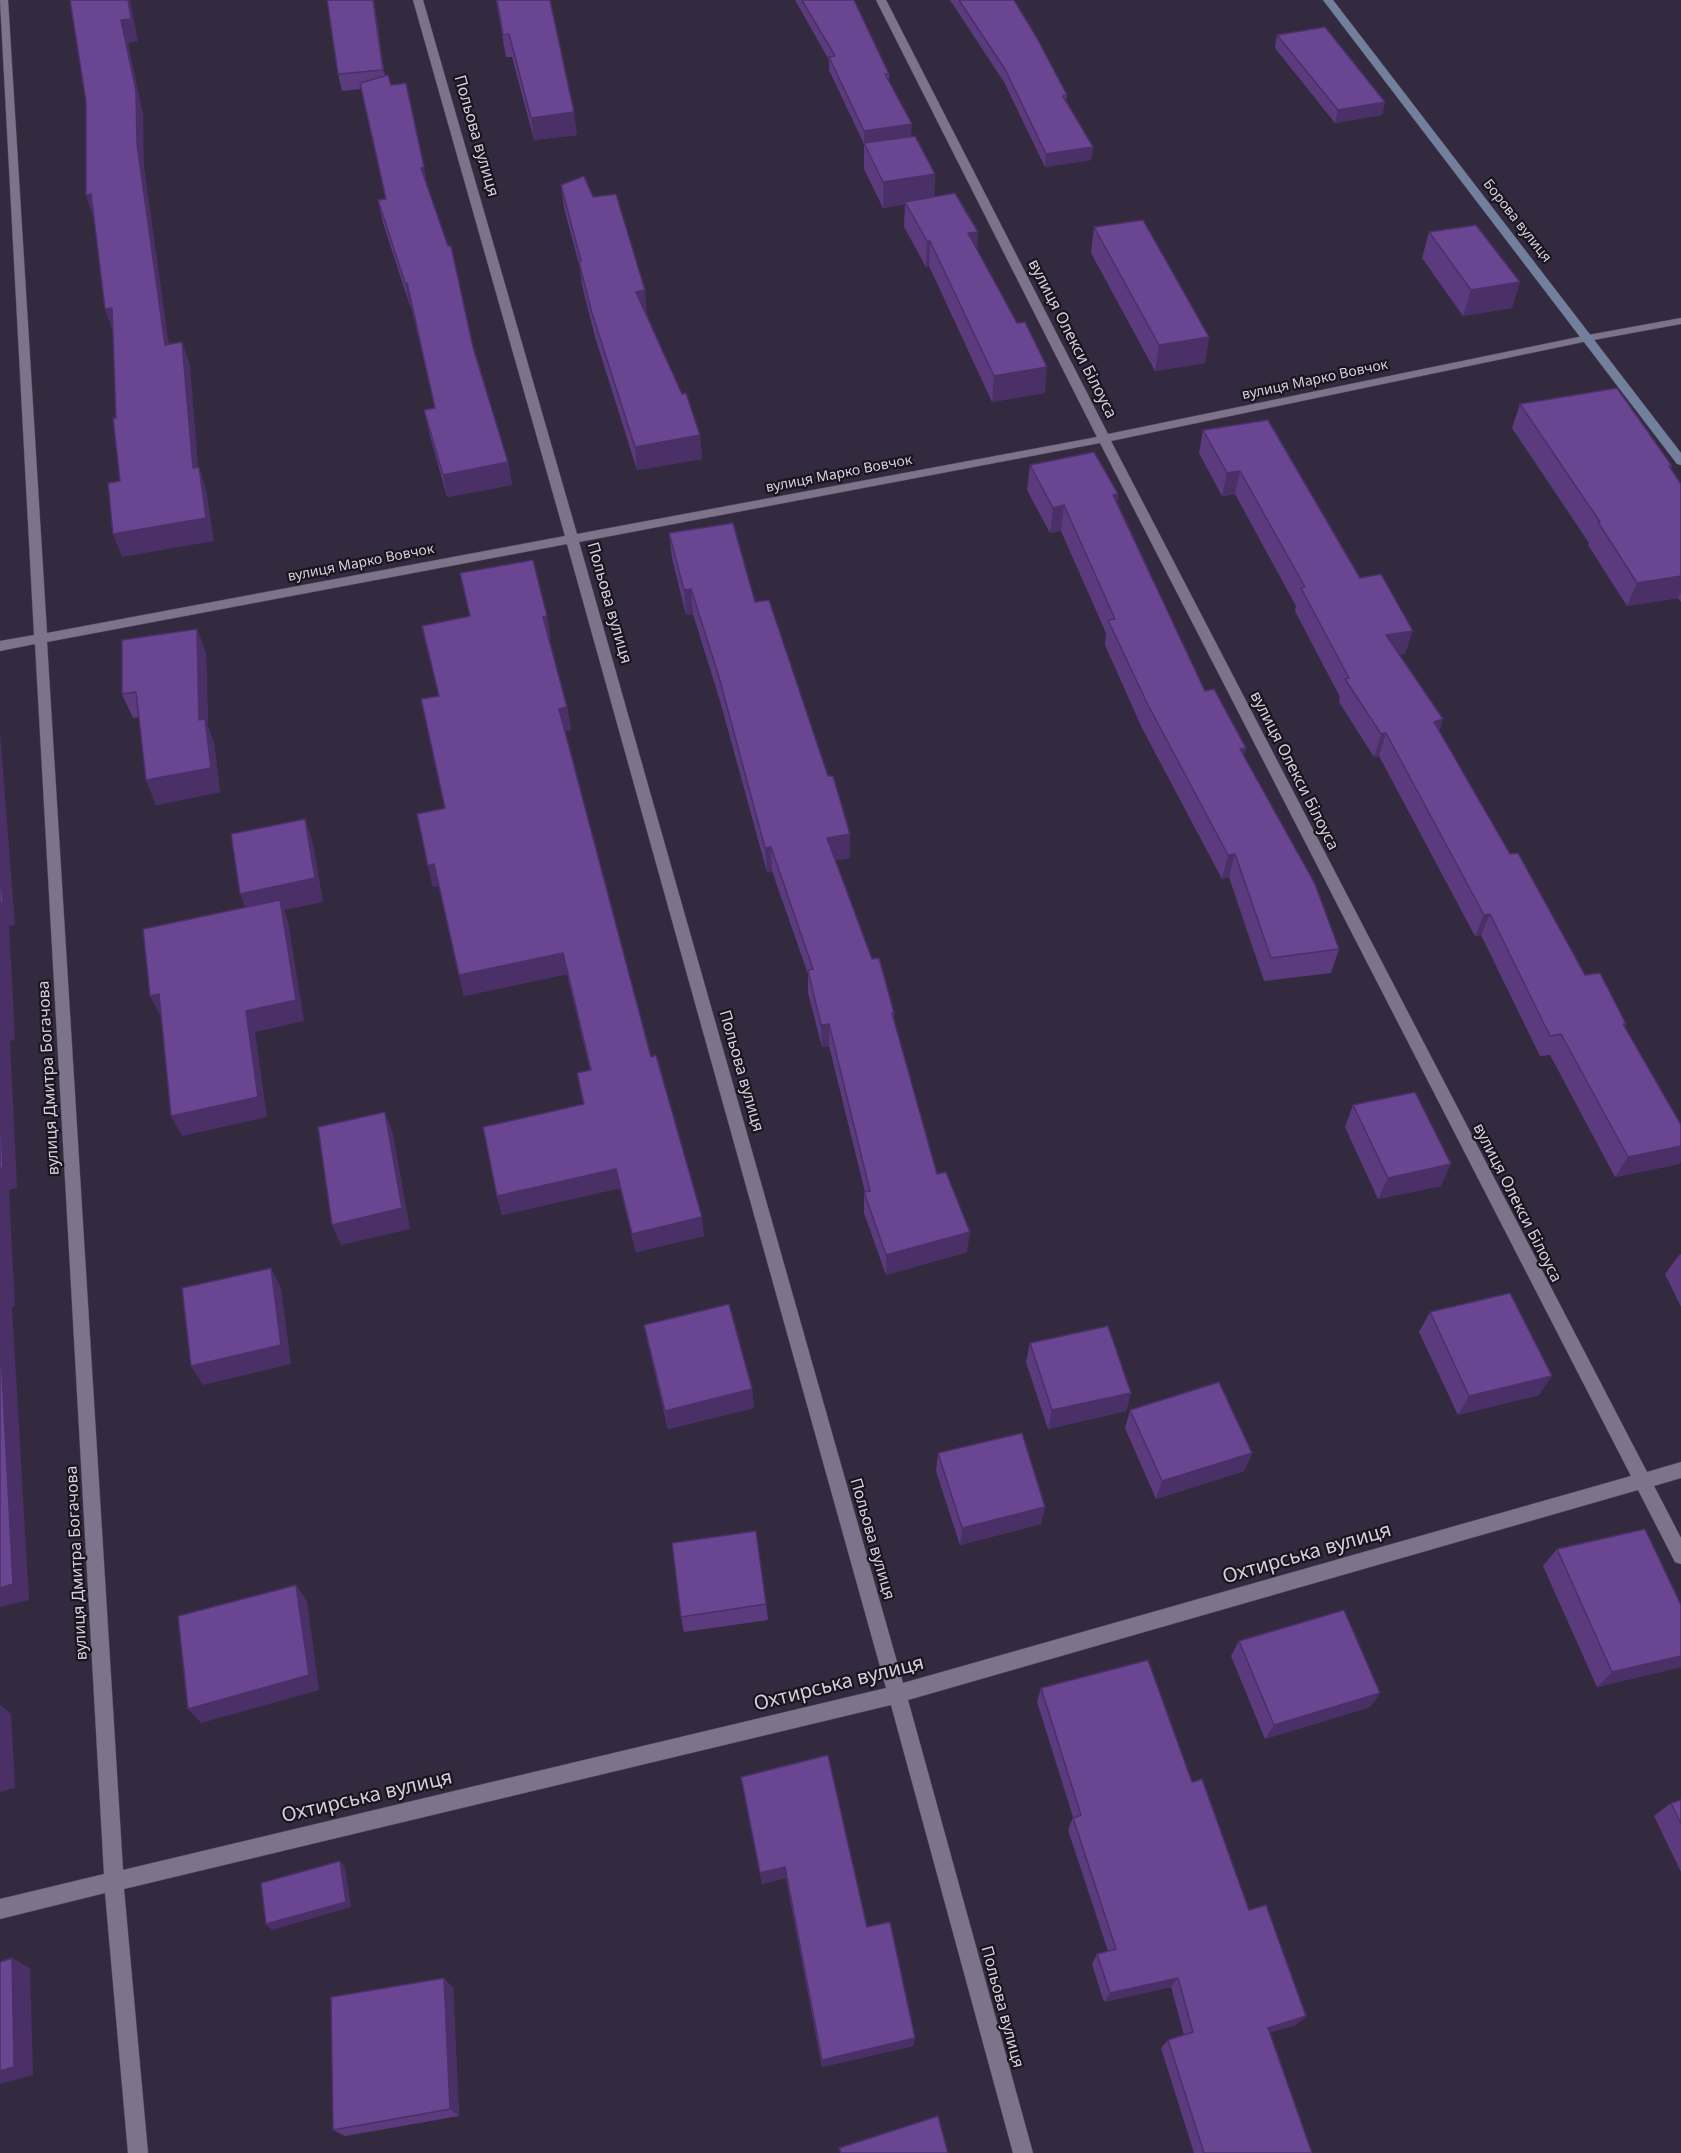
<!DOCTYPE html>
<html>
<head>
<meta charset="utf-8">
<style>
  body { margin:0 }
  canvas { display:block; background:#332a3f }
</style>
</head>
<body>
<canvas width="1681" height="2153"></canvas>
<script>
const g = document.querySelector('canvas').getContext('2d');
g.lineJoin = 'round';
function poly(rows) {
  const path = new Path2D();
  for (const r of rows) {
    path.moveTo(r[0], r[1]);
    for (let i = 2; i < r.length; i += 2) path.lineTo(r[i], r[i + 1]);
  }
  return path;
}
function stroke(path, color, width, dash) {
  g.strokeStyle = color;
  g.lineWidth = width;
  g.lineCap = dash ? 'butt' : 'round';
  g.setLineDash(dash || []);
  g.stroke(path);
}
function fillPath(path, color) {
  g.fillStyle = color;
  g.fill(path, 'evenodd');
}
function label(font, color, halo, rows, align = 'center') {
  g.font = font + ' "Noto Sans",sans-serif';
  g.lineWidth = 4.5;
  g.setLineDash([]);
  g.textBaseline = 'middle';
  g.strokeStyle = halo;
  g.fillStyle = color;
  for (const [text, x, y, turn = 0] of rows) {
    g.save();
    g.translate(x, y);
    g.rotate((+turn || 0) * Math.PI / 180);
    g.textAlign = isNaN(turn) ? turn : align;
    if (halo) g.strokeText(text, 0, 0);
    g.fillText(text, 0, 0);
    g.restore();
  }
}
const street = poly([
  [0,0,8,0,47,633,565,536,413,0,423,0,577,534,1097,437,876,0,886,0,1108,434,1588,335,1681,318,1681,324,1588,341,1111,441,1647,1472,1681,1462,1681,1478,1654,1486,1681,1538,1681,1564,1675,1562,1638,1490,908,1700,1033,2153,1013,2153,891,1705,124,1889,148,2153,128,2153,105,1893,0,1919,0,1899,104,1874,35,644,0,651,0,641,34,635,0,0],
  [1100,443,1631,1476,903,1683,579,542,1100,443],
  [567,544,886,1688,123,1870,47,642,567,544]
]);
const secondary = poly([
  [1323,0,1333,0,1681,453,1681,465,1677,464,1323,0]
]);
stroke(street, '#4f4758', 1);
stroke(secondary, '#4f4758', 1);
fillPath(street, '#7d738b');
fillPath(secondary, '#727f9d');
fillPath(poly([
  [374,0,385,76,428,187,473,347,508,462,512,485,447,497,429,432,424,410,435,408,411,306,410,306,383,223,378,200,386,199,361,89,342,91,338,74],
  [496,0,550,0,577,135,534,140,512,57,506,57],
  [795,0,854,0,889,74,889,81,911,136,935,174,934,197,977,251,1045,393,992,402,929,266,926,267,904,227,905,204,883,208,864,169,864,144,829,70,829,60],
  [950,0,1014,0,1067,95,1066,101,1093,147,1091,160,1045,167,1004,82],
  [1277,35,1385,102,1382,115,1335,123,1275,48],
  [561,185,647,314,646,314,700,435,702,459,637,470,595,337,582,285,580,268,564,208],
  [1094,227,1209,337,1205,363,1155,371,1091,253],
  [1429,232,1512,308,1463,316,1422,258],
  [1520,404,1672,466,1671,469,1681,484,1681,602,1678,598,1627,606,1588,545,1589,543,1512,428],
  [1203,430,1405,654,1399,655,1443,719,1439,731,1510,854,1585,975,1626,1024,1624,1027,1681,1125,1681,1160,1679,1164,1615,1177,1550,1055,1540,1056,1481,935,1475,936,1379,756,1374,757,1339,702,1340,697,1295,611,1296,606,1235,494,1222,496,1199,453],
  [1030,465,1118,494,1117,502,1205,691,1244,756,1339,949,1331,973,1264,981,1229,877,1222,879,1142,728,1105,645,1106,633,1061,531,1050,533,1027,490],
  [669,533,755,602,850,858,835,860,872,959,894,1013,894,1020,937,1174,967,1252,886,1275,864,1213,864,1192,865,1192,829,1046,822,1047,808,993,808,974,772,871,767,872,720,701,693,614,686,615,672,558],
  [469,616,551,639,549,639,567,707,571,730,565,731,651,1057,704,1236,636,1252,620,1188,502,1215,497,1196,583,1104,577,1073,590,1070,567,974,464,996,459,975,439,886,433,887,428,866,445,808,439,696],
  [197,629,206,654,208,727,214,743,220,792,156,805,139,717,133,718,122,694],
  [1353,1105,1441,1186,1378,1199,1345,1127],
  [1680,1254,1681,1254,1681,1307,1665,1274],
  [1430,1312,1539,1395,1458,1415,1419,1332],
  [644,1325,752,1389,754,1408,668,1429,648,1344],
  [1030,1343,1131,1393,1126,1411,1048,1429,1026,1362],
  [1130,1410,1252,1453,1244,1471,1156,1499,1125,1428],
  [938,1453,1041,1524,960,1545,936,1471],
  [1557,1549,1681,1605,1681,1667,1597,1687,1543,1566],
  [766,1604,768,1620,684,1632,681,1617],
  [1239,1641,1380,1693,1370,1707,1265,1739,1231,1656],
  [1041,1688,1192,1782,1249,1910,1306,2016,1296,2025,1270,2032,1312,2153,1194,2153,1161,2048,1168,2040,1184,2035,1171,1987,1104,2002,1092,1964,1097,1954,1108,1951,1068,1830,1073,1817,1037,1702],
  [741,1777,867,1927,915,2038,913,2046,822,2067,786,1878,762,1884],
  [1681,1800,1681,1872,1654,1816,1671,1803],
  [444,1978,453,1988,459,2116,345,2136,333,2130]
]), '#5b3b7e');
fillPath(poly([
  [128,0,130,0,138,41,128,43,143,114,144,167,172,367,165,345,154,274,121,20],
  [373,0,374,0,386,87,383,70],
  [1385,102,1382,115,1335,123,1338,110],
  [574,112,577,135,534,140,531,118],
  [912,124,911,137,864,144,864,131],
  [1093,147,1091,160,1045,167,1046,154],
  [424,167,428,190,421,168],
  [935,174,934,200,905,202,905,204,883,208,883,182],
  [91,194,99,217,93,217,86,195],
  [978,232,977,257,968,233],
  [927,241,930,241,929,266,926,267],
  [1520,282,1512,308,1463,316,1471,290],
  [405,283,407,283,411,306,410,306],
  [645,290,647,314,638,316,636,292],
  [112,308,113,332,105,309],
  [1209,337,1205,363,1155,371,1159,345],
  [182,342,190,365,200,491,193,468],
  [1047,367,1045,393,992,402,994,376],
  [700,435,702,459,637,470,635,447],
  [508,462,512,485,447,497,443,475],
  [199,467,206,490,214,541,122,557,113,534],
  [1240,471,1235,494,1222,496,1227,473],
  [1118,494,1114,520,1113,495],
  [1064,505,1061,531,1050,533,1053,508],
  [1681,576,1681,592,1678,598,1627,606,1637,583],
  [691,589,693,614,686,615,684,590],
  [547,616,551,639,546,640,543,617],
  [197,629,206,654,208,727,214,743,220,792,156,805,146,780,199,720],
  [1413,631,1405,654,1379,658,1386,635],
  [567,707,571,730,563,731,559,709],
  [1443,719,1435,742,1434,722],
  [0,732,15,925,9,926,15,1040,10,1041,17,1188,9,1190,15,1306,12,1307,29,1600,0,1607],
  [1386,733,1379,756,1374,757,1381,734],
  [1246,748,1240,772,1240,749],
  [305,819,313,843,323,902,284,910,288,921,304,1021,255,1032,267,1117,182,1136,171,1116,246,1011,249,917,240,894],
  [850,834,850,858,827,862,827,838],
  [771,847,772,871,767,872,765,848],
  [1235,854,1229,877,1222,879,1228,855],
  [434,864,440,886,433,887,428,866],
  [1490,914,1481,935,1475,936,1484,915],
  [563,953,567,974,464,996,459,975],
  [159,994,161,1017,150,996],
  [829,1024,829,1046,822,1047,821,1025],
  [385,1112,393,1134,410,1229,341,1245,332,1225],
  [1681,1146,1681,1160,1679,1164,1615,1177,1628,1157],
  [1451,1164,1441,1186,1378,1199,1388,1178],
  [616,1169,620,1188,502,1215,497,1196],
  [702,1217,704,1236,636,1252,632,1234],
  [970,1232,967,1252,886,1275,886,1255],
  [271,1268,281,1288,291,1364,203,1385,191,1366],
  [1552,1376,1539,1395,1458,1415,1469,1396],
  [752,1389,754,1408,668,1429,665,1411],
  [1131,1393,1126,1411,1048,1429,1052,1410],
  [1252,1453,1244,1471,1156,1499,1162,1481],
  [1045,1507,1041,1524,960,1545,962,1528],
  [296,1585,307,1601,319,1690,201,1723,188,1709],
  [1681,1656,1681,1667,1597,1687,1612,1672],
  [1380,1693,1370,1707,1265,1739,1274,1725],
  [0,1705,11,1714,15,1788,0,1792],
  [340,1861,345,1867,351,1907,272,1930,266,1924],
  [785,1867,786,1878,762,1884,760,1873],
  [12,1958,30,1968,33,2075,0,2084,0,2071],
  [444,1978,453,1988,459,2116,450,2109],
  [1178,1978,1171,1987,1104,2002,1110,1993],
  [1306,2016,1296,2025,1259,2036,1268,2028],
  [915,2038,913,2046,822,2067,822,2060]
]), '#4a3066');
const building = poly([
  [70,0,128,0,131,19,121,20,136,91,137,144,165,345,182,342,193,468,199,467,206,518,113,534,108,483,120,481,113,418,116,418,112,308,105,309,91,194,86,195,86,102,70,0],
  [327,0,373,0,383,70,338,74,327,0],
  [497,0,550,0,574,112,531,118,509,34,503,35,497,0],
  [802,0,854,0,889,74,885,74,912,124,864,131,829,57,835,56,802,0],
  [959,0,1014,0,1037,38,1067,95,1063,96,1093,147,1046,154,1005,69,959,0],
  [1325,27,1385,102,1338,110,1277,35,1325,27],
  [388,75,391,85,406,83,424,167,421,168,448,246,451,246,473,347,508,462,443,475,424,410,435,408,407,283,405,283,378,200,386,199,360,83,388,75],
  [915,136,935,174,883,182,864,143,915,136],
  [584,176,593,197,616,194,645,290,636,292,682,394,686,393,700,435,635,447,592,313,579,262,581,261,561,185,584,176],
  [955,193,978,232,968,233,1017,323,1025,322,1047,367,994,376,930,241,927,241,905,202,955,193],
  [1143,220,1209,337,1159,345,1094,227,1143,220],
  [1476,225,1520,282,1471,290,1429,232,1476,225],
  [1617,388,1672,466,1669,466,1681,484,1681,576,1637,583,1598,522,1600,522,1520,404,1617,388],
  [1268,420,1360,578,1381,574,1413,631,1386,635,1443,719,1434,722,1510,854,1518,853,1585,975,1600,973,1626,1024,1623,1024,1681,1125,1681,1146,1628,1157,1561,1034,1550,1036,1490,914,1484,915,1386,733,1381,734,1345,679,1349,678,1301,588,1305,587,1240,471,1227,473,1203,430,1268,420],
  [1094,452,1118,494,1113,495,1205,691,1214,689,1246,748,1240,749,1315,884,1339,949,1271,958,1235,854,1228,855,1147,703,1108,620,1115,619,1064,505,1053,508,1030,465,1094,452],
  [733,523,755,602,769,600,828,776,833,776,850,834,827,838,872,959,879,958,894,1013,892,1013,937,1174,946,1172,970,1232,886,1255,864,1192,870,1191,829,1024,821,1025,808,970,813,969,771,847,765,848,719,677,691,589,684,590,669,533,733,523],
  [533,560,547,616,543,617,567,707,559,709,651,1057,656,1055,702,1217,632,1234,616,1169,497,1196,483,1127,584,1104,577,1073,591,1070,563,953,459,975,434,864,428,866,417,814,445,808,421,699,439,696,422,626,470,616,460,573,533,560],
  [197,629,199,720,205,719,211,768,146,780,136,692,122,694,122,640,197,629],
  [305,819,315,878,240,894,231,834,305,819],
  [0,867,3,902,0,903,0,867],
  [280,900,296,1000,246,1011,258,1097,171,1116,159,994,150,996,143,929,280,900],
  [0,985,1,1018,0,1018,0,985],
  [1415,1092,1451,1164,1388,1178,1353,1105,1415,1092],
  [0,1099,3,1168,0,1168,0,1099],
  [385,1112,402,1208,332,1225,318,1127,385,1112],
  [271,1268,281,1345,191,1366,182,1288,271,1268],
  [1510,1293,1552,1376,1469,1396,1430,1312,1510,1293],
  [729,1304,752,1389,665,1411,644,1325,729,1304],
  [1108,1326,1131,1393,1052,1410,1030,1343,1108,1326],
  [0,1334,13,1584,0,1588,0,1334],
  [1219,1382,1252,1453,1162,1481,1130,1410,1219,1382],
  [1022,1433,1045,1507,962,1528,938,1453,1022,1433],
  [1645,1529,1681,1605,1681,1656,1612,1672,1557,1549,1645,1529],
  [756,1531,766,1604,681,1617,672,1543,756,1531],
  [296,1585,309,1675,188,1709,178,1616,296,1585],
  [1344,1610,1380,1693,1274,1725,1239,1641,1344,1610],
  [1148,1660,1192,1782,1202,1779,1249,1910,1266,1905,1306,2016,1268,2028,1312,2153,1204,2153,1168,2040,1193,2032,1178,1978,1110,1993,1097,1954,1116,1949,1073,1818,1081,1815,1041,1688,1148,1660],
  [828,1755,867,1927,890,1922,915,2038,822,2060,785,1867,760,1873,741,1777,828,1755],
  [1681,1800,1681,1824,1671,1803,1681,1800],
  [340,1861,346,1902,266,1924,261,1883,340,1861],
  [12,1958,14,2067,0,2071,0,1962,12,1958],
  [444,1978,450,2109,333,2130,331,1997,444,1978],
  [938,2116,948,2153,841,2153,839,2148,938,2116]
]);
fillPath(building, '#6a4592');
stroke(building, '#4a3066', 1.5);
label('14px', '#d4cfdc', '#19151e', [
  ["Борова вулиця",1517,221,52],
  ["вулиця Марко Вовчок",1315,380,-12],
  ["вулиця Марко Вовчок",839,474,-11],
  ["вулиця Марко Вовчок",361,563,-11]
]);
label('16px', '#d4cfdc', '#19151e', [
  ["Польова вулиця",476,136,74],
  ["вулиця Олекси Білоуса",1072,339,63],
  ["Польова вулиця",609,603,74],
  ["вулиця Олекси Білоуса",1294,771,63],
  ["Польова вулиця",741,1071,74],
  ["вулиця Дмитра Богачова",49,1078,-93],
  ["вулиця Олекси Білоуса",1517,1203,63],
  ["Польова вулиця",872,1539,74],
  ["вулиця Дмитра Богачова",77,1563,-93],
  ["Польова вулиця",1002,2007,75]
]);
label('20px', '#d4cfdc', '#19151e', [
  ["Охтирська вулиця",1307,1554,-16],
  ["Охтирська вулиця",839,1684,-14],
  ["Охтирська вулиця",367,1797,-13]
]);
</script>
</body>
</html>
